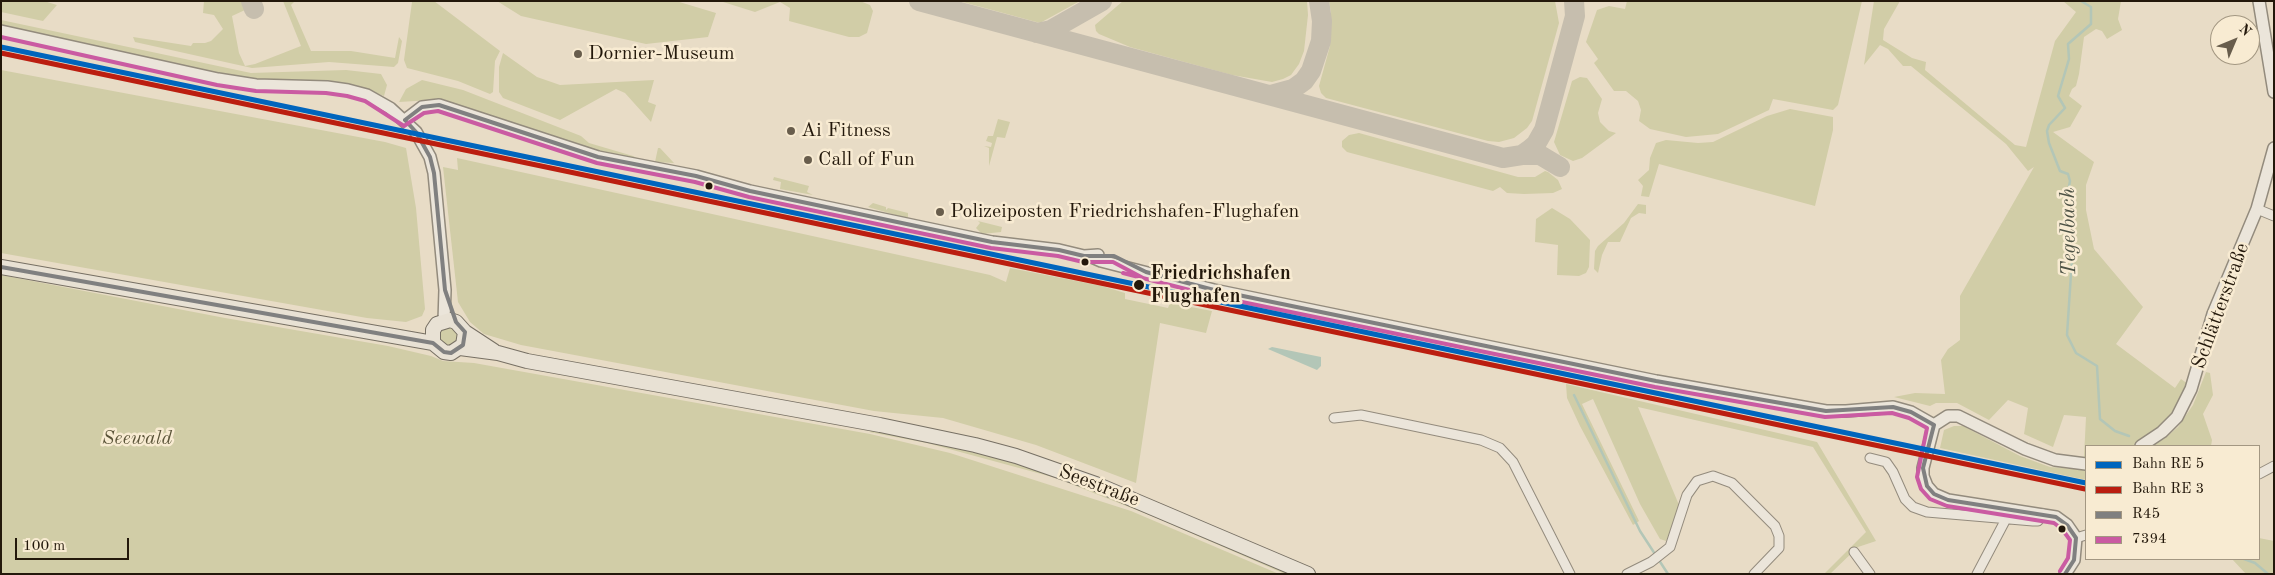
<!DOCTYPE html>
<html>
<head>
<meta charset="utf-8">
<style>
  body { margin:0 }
  #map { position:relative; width:2275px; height:575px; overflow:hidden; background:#e8dcc6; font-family:"Old Standard TT",serif }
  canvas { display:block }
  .frame { position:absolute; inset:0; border:2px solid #23180b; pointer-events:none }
  .legend { position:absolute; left:2085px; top:445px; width:175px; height:115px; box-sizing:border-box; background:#f8ebd2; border:1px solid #a39782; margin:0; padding:6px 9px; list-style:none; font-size:15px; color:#23180b }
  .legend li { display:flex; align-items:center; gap:10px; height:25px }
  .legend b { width:25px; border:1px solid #a39782 }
  .north { position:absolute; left:2210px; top:15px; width:50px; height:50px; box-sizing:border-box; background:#f8ebd2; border:1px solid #a39782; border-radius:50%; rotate:45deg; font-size:14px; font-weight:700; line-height:20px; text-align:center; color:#23180b }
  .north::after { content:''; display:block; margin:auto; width:18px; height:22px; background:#685d4c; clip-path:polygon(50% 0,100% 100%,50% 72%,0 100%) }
  .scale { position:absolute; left:15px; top:538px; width:114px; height:22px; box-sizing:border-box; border:2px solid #23180b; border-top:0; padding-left:6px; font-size:15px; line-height:18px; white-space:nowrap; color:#23180b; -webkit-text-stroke:4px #f8ebd2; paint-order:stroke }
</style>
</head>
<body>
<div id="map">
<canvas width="2275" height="575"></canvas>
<div class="frame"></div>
<ul class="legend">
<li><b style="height:6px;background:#0065bd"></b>Bahn RE 5</li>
<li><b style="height:6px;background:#bb1e10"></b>Bahn RE 3</li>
<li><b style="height:6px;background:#808080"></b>R45</li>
<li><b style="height:6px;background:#ca5ba2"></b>7394</li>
</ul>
<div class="north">N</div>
<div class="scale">100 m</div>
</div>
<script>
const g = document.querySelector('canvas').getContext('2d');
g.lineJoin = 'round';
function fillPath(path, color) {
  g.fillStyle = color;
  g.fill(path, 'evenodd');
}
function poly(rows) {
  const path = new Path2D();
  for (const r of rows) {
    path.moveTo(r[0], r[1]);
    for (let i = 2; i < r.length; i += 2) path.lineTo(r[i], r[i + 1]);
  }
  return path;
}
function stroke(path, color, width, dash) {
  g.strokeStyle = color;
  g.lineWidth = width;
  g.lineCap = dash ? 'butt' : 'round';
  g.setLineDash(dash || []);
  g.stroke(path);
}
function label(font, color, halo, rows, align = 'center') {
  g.font = font + ' "Old Standard TT",serif';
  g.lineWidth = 5;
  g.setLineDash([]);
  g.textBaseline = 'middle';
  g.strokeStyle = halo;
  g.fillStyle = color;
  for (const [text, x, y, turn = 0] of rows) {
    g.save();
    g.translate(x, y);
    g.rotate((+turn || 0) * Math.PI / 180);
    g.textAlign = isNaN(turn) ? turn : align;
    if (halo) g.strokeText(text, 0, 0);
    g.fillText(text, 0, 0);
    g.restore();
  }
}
fillPath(poly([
  [1,1,44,1,57,5,43,21,1,12],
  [204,1,242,1,245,10,232,16,239,53,245,66,255,64,301,46,283,1,295,1,291,5,311,51,351,51,395,58,399,37,402,41,398,63,394,67,329,62,252,68,135,42,133,37,191,46,193,43,205,43,211,41,223,29,214,15,203,13],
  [422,1,434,1,500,51,495,61,493,92,490,94,458,81,407,68,404,60,412,2],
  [497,1,676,1,716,13,708,37,646,44,521,16],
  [720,1,860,1,870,5,873,11,867,33,859,37,849,37,789,21,790,8,780,2,755,12],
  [959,1,1080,1,1040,23],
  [1123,1,1307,1,1308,15,1304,51,1299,64,1291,75,1283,79,1272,82,1232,75,1130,47,1099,34,1096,31,1095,25],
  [1329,1,1555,1,1559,23,1532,121,1527,128,1514,138,1499,142,1488,141,1326,98,1321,93,1319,86,1330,46,1331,13],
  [1627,1,1862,1,1838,105,1833,110,1773,99,1769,110,1718,134,1686,137,1650,129,1639,121,1641,110,1638,101,1626,91,1614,91,1594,63,1598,59,1586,42,1597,10,1609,6,1625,9],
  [1874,1,1900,1,1884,29,1883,40,1912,58,1926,62,1925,70,2015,145,2026,147,2055,41,2076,12,2063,1,2121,1,2118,19,2122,30,2107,39,2102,31,2096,29,2084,37,2079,74,2076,86,2072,89,2069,96,2082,106,2070,127,2053,132,2094,162,2086,185,2086,210,2094,249,2143,307,2116,344,2175,388,2181,379,2188,384,2173,413,2152,433,2132,446,2086,446,2086,457,2084,457,2086,417,2064,415,2053,447,2024,434,2028,408,2008,400,1989,420,1957,403,1936,403,1930,406,1894,397,1915,393,1945,394,1941,360,1948,349,1960,340,1960,296,2034,167,2028,171,2006,144,1911,66,1903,66,1888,49,1880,45,1864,65],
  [1,20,251,73,346,70,381,74,387,85,384,96,356,85,237,78,1,27],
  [503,53,537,77,560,85,654,80,648,102,656,105,651,122,625,93,616,89,560,120,503,98,499,92,499,67],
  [1,70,385,142,406,148,416,208,425,309,422,316,406,322,367,318,1,253],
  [1580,77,1587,78,1602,99,1598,113,1600,122,1609,131,1616,133,1582,158,1573,161,1560,155,1554,142,1572,81],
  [422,80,463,90,581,136,589,143,633,156,641,160,587,149,446,103,432,100,399,102,406,89],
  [1790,109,1833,117,1833,130,1815,206,1659,164,1649,197,1641,196,1643,186,1638,180,1649,170,1650,158,1656,143,1666,140,1698,143,1713,142,1767,116],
  [998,119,1010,122,1005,138,997,137,989,166,989,148,984,146,991,147,992,143,986,141,988,136,993,136],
  [1359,133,1518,177,1535,177,1545,171,1548,172,1558,180,1562,189,1553,193,1524,194,1507,193,1500,187,1493,191,1347,152,1342,147,1342,141,1349,135],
  [658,148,660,148,674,163,655,162],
  [457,158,990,275,1006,282,1010,268,1102,286,1125,293,1125,299,1168,308,1170,303,1212,311,1206,333,1160,323,1136,483,1036,445,943,418,874,411,521,345,484,334,470,322,458,302,443,167,458,170],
  [774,177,809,186,807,192,813,195,780,189,781,182,773,180],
  [873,203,886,207,886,210,888,208,908,213,908,217,906,218,868,207],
  [1638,204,1646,205,1646,214,1639,213,1631,218,1620,242,1608,242,1602,255,1598,273,1594,269,1595,251,1598,246,1624,223],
  [1552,208,1570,219,1590,240,1589,267,1586,273,1579,276,1557,275,1558,245,1535,242,1536,219],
  [978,221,1002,227,1001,232,982,234,976,228,980,223],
  [1,275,225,318,388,346,431,356,443,361,474,363,870,434,950,453,1131,511,1279,574,1,574],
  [448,326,455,328,461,341,444,348,437,334,439,330],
  [2206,372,2210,373,2213,395,2203,414,2212,440,2211,446,2150,446,2164,439,2178,427,2193,405],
  [1566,384,1817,442,1876,541,1858,547,1830,574,1824,574,1866,532,1813,447,1638,407,1679,505,1672,530,1666,541,1660,539,1640,504,1593,399,1582,404,1639,521,1633,525,1580,426,1567,398],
  [1954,426,1963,426,2020,456,2050,467,2086,470,2086,480,1940,448,1944,430],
  [875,430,940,442,1045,470,1296,574,1285,574,1159,519,1056,478,927,443,869,432],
  [2259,538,2274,541,2274,574,2246,574,2232,559,2259,559]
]), '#d1cda7');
fillPath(poly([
  [1272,347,1321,357,1321,366,1317,370,1268,349]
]), '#b3c6b7');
stroke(poly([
  [2081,1,2091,7,2091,24,2068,44,2069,59,2058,96,2065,108,2049,125,2047,131,2049,143,2060,171,2068,174,2070,181,2068,192,2074,228,2067,335,2076,353,2097,366,2100,419,2115,431,2129,436],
  [1574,395,1640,531,1668,574],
  [2244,559,2255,563,2268,574]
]), '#b3c6b7', 2.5);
stroke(poly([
  [251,1,254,9],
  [919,1,1503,158,1522,155,1529,150,1536,144,1544,130,1575,16,1574,1],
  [1037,33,1051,30,1102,1],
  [1271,95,1293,89,1304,81,1311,71,1321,41,1322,21,1319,1],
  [1522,155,1540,155,1560,167]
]), '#c6beae', 20);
const minor = poly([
  [2257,209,2274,216],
  [1334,418,1361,415,1481,440,1500,448,1513,462,1570,574],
  [1870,458,1886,462,1893,472,1905,499,1913,507,1927,512,2033,521,2038,521,2043,514],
  [2259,474,2274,466],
  [2076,538,2086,535],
  [1854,552,1870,574],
  [1627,574,1651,562,1670,547,1687,495,1697,481,1713,476,1732,483,1775,526,1779,536,1779,548,1754,574],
  [1977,574,2006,519]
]);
const tertiary = poly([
  [2259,1,2274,92],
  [1,31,218,79,256,85,327,87,348,90,367,95,390,108,416,132,430,157,434,173,445,290,444,321],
  [405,120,422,107,439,105,598,157,696,176,750,191,992,242,1059,250,1084,256,1098,255],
  [1092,257,1101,261,1214,290,1656,381,1826,411,1846,411,1893,407,1911,412,1934,425],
  [1934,425,1923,468,1923,476,1927,486,1934,494,1948,500,2056,517,2067,525,2076,538,2074,560,2065,574],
  [1934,425,1948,416,1958,416,2025,449,2055,460,2086,464],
  [2141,446,2162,432,2177,417,2191,389,2213,314,2257,209,2274,148]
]);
const primary = poly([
  [1,267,433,343],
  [465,332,463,345,451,353,444,352,433,343,433,330,437,324,450,320,456,322,465,332,494,351],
  [460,348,498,353,527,361,880,425,975,445,1016,456,1096,484,1308,574]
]);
stroke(minor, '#938b7d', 11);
stroke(tertiary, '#938b7d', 14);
stroke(primary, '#777064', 16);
stroke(minor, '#ebe5da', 9);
stroke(tertiary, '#ebe5da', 11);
stroke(primary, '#e8e1d4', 14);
stroke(poly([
  [405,120,422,107,439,105,598,157,696,176,750,191,992,242,1059,250,1084,256,1114,256,1146,272,1214,290,1656,381,1826,411,1893,407,1911,412,1934,425],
  [1,267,433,343,444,352,451,353,463,345,465,332,456,322,445,290,434,173,430,157,416,132,405,120],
  [1934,425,1923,468,1927,486,1934,494,1948,500,2056,517,2067,525,2076,538,2074,560,2065,574]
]), '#808080', 4);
stroke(poly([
  [1,37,217,85,256,91,326,93,347,96,365,101,404,126,424,113,438,111,597,163,695,182,749,197,991,248,1058,256,1083,262,1113,262,1143,278],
  [1123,273,1213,296,1655,387,1825,417,1892,413,1909,418,1927,428,1917,477,1921,489,1930,499,1947,506,2054,523,2062,529,2070,540,2068,558,2060,571]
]), '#ca5ba2', 4);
stroke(poly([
  [1,47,2086,483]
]), '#0065bd', 5);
stroke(poly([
  [1,53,2085,489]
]), '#bb1e10', 5);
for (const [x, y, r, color] of [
  [578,54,5,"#685d4c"],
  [791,131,5,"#685d4c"],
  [808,160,5,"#685d4c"],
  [709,186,4.5,"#23180b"],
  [940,212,5,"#685d4c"],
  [1085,262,4.5,"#23180b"],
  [1139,285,6,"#23180b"],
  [2062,529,4.5,"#23180b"]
]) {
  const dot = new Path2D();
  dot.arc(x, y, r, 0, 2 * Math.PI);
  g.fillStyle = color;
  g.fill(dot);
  stroke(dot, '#f8ebd2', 2);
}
label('20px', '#23180b', '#f8ebd2', [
  ["Dornier-Museum",588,54],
  ["Ai Fitness",801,131],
  ["Call of Fun",818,160],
  ["Polizeiposten Friedrichshafen-Flughafen",950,212]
], 'left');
label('bold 20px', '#23180b', '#f8ebd2', [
  ["Friedrichshafen",1150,274],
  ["Flughafen",1150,297]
], 'left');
label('20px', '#23180b', '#f8ebd2', [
  ["Schlätterstraße",2221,306,-70],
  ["Seestraße",1099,486,21]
]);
label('italic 20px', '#5a5338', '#f8ebd2', [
  ["Seewald",137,439]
]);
label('italic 21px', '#4d5245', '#f8ebd2', [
  ["Tegelbach",2069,232,-91]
]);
</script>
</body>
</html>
